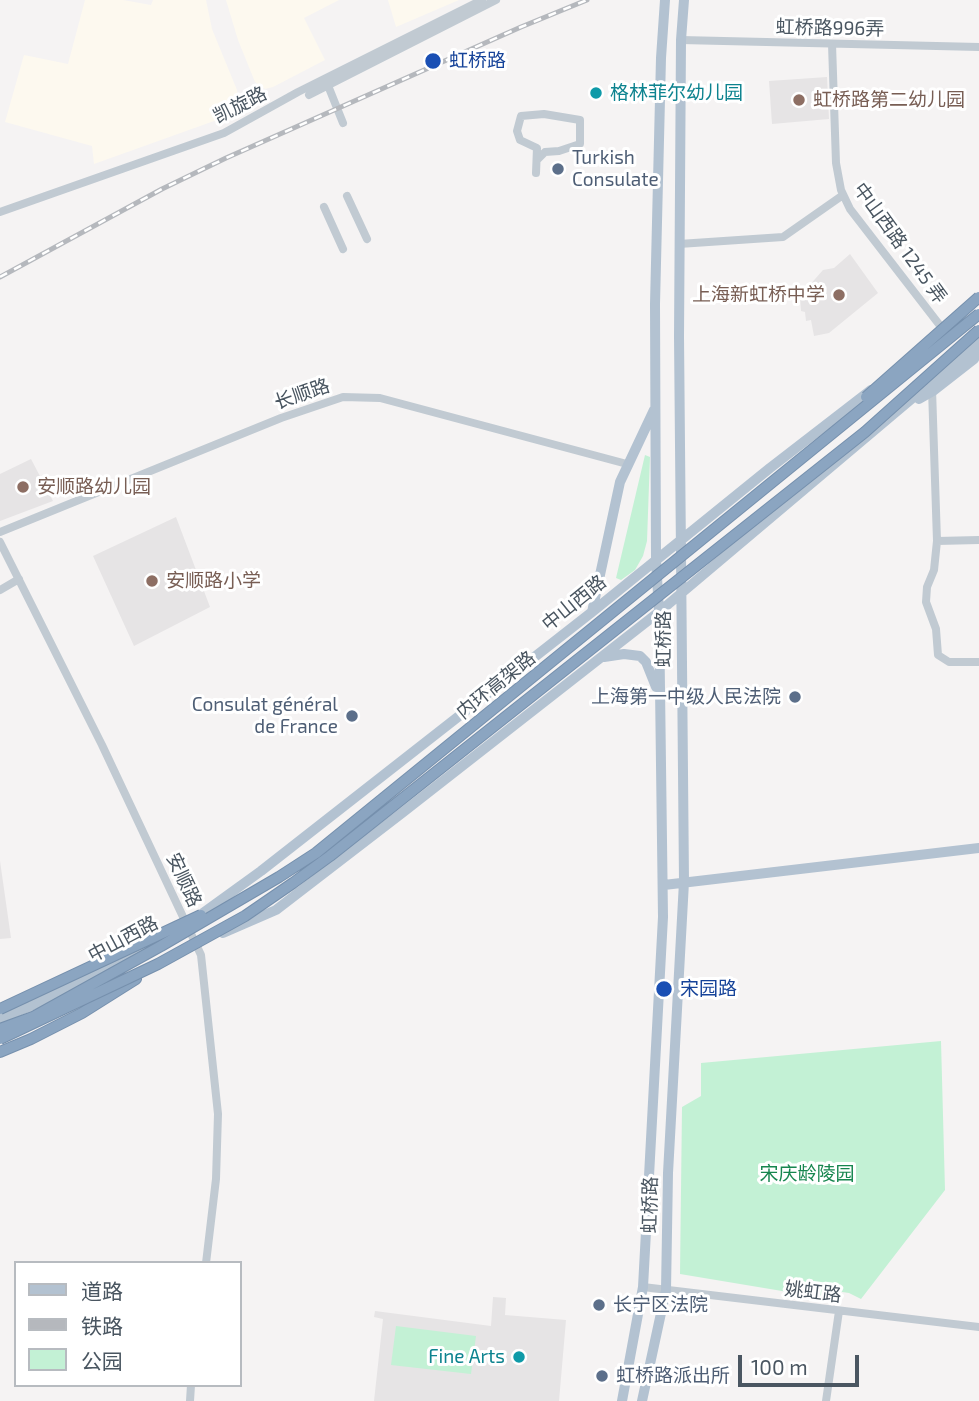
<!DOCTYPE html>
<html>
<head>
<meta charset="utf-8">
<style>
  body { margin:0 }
  #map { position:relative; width:979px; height:1401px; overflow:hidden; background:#f5f3f3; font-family:"Exo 2","Noto Sans SC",sans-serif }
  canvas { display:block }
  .legend { position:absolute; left:14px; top:1261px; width:228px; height:126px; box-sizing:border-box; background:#fff; border:2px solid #b7bbc0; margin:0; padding:9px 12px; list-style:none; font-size:21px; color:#4a5661 }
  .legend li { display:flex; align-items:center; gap:14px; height:35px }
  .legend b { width:35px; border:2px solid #b7bbc0 }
  .scale { position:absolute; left:738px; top:1355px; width:121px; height:32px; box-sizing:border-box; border:4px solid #4a5661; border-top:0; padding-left:9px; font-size:21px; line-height:24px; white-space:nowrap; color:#4a5661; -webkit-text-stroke:5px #fff; paint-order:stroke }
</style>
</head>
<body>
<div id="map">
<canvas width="979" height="1401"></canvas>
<ul class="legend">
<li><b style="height:9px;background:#b3c2d1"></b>道路</li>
<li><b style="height:9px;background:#b5b8bd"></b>铁路</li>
<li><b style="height:19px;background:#c3f1d5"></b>公园</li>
</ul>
<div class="scale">100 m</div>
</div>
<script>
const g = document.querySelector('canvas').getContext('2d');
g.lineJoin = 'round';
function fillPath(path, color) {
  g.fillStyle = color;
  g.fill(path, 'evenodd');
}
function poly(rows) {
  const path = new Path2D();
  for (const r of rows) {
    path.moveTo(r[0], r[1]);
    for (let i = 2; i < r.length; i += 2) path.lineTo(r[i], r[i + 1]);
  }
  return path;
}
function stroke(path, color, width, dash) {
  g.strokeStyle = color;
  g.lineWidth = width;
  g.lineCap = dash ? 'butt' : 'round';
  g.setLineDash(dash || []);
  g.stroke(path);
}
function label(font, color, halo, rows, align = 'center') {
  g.font = font + ' "Exo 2","Noto Sans SC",sans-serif';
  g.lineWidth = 6;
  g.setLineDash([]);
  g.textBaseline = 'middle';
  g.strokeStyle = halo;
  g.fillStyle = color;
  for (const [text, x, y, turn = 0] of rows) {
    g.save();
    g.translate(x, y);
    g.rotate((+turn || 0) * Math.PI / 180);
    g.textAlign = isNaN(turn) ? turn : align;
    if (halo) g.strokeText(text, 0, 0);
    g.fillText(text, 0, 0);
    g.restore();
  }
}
fillPath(poly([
  [85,0,123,0,151,5,153,0,206,0,212,29,237,90,238,104,228,116,94,164,92,146,5,122,24,55,68,64],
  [226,0,339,0,304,18,325,60,273,87,265,89,255,82,238,40],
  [388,0,459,0,396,27]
]), '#fdf9ef');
fillPath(poly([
  [827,77,829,119,772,124,769,81],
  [850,254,878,293,829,333,814,336,811,320,806,321,805,312,801,311,800,296,823,270,834,268],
  [31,459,53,501,0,521,0,474],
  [176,517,210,607,134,646,93,556],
  [0,861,11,938,0,939],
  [493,1297,506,1298,505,1315,566,1320,559,1401,374,1401,383,1319,374,1317,375,1311,491,1326]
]), '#e6e4e5');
fillPath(poly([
  [645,455,650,457,647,541,643,556,635,570,621,580,616,578],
  [941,1041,945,1190,861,1299,849,1293,836,1291,824,1298,680,1274,682,1107,701,1096,701,1063],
  [396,1326,476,1336,471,1374,391,1365]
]), '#c3f1d5');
const highway = poly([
  [0,1052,31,1039,82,1013,136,979]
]);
stroke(highway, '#7690ad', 12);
stroke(poly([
  [681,40,979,47],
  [832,44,836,163,841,190,850,209,945,332],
  [327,83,343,123],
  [309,95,496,0],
  [536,173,537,148,520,140,517,131,521,116,544,114,580,120,580,144,559,151,545,152,537,160],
  [347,196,367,239],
  [324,207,343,249],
  [0,212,224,133,298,92,482,0],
  [679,244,783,237,843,195],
  [932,389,937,541,934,570,927,587,926,602,936,629,938,655,949,662,979,662],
  [0,532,281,418,343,397,380,398,627,464],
  [937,541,979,540],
  [0,542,102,745,201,955,218,1114,216,1179,206,1263],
  [0,590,19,579],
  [643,1287,979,1327],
  [190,1401,191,1385],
  [826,1401,839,1311]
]), '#c1cad2', 8);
stroke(poly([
  [919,399,933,391,974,359,979,350],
  [592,612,620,482,654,410],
  [604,657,624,654,640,656,646,662,656,687],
  [664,885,979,848],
  [196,918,261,871,592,612,770,468,871,390],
  [223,933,276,910,402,813,659,612,979,342],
  [0,1019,33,1005,162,938],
  [622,1401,643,1287,663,917,659,612,656,559,655,304,661,58,665,0],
  [642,1401,666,1290,668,1173,684,882,679,336,681,40,684,0]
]), '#b3c2d1', 10);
stroke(highway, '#8ba5c1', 10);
const rail = poly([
  [0,277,162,189,226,158,521,27,587,0]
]);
stroke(rail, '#b5b8bd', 5);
stroke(rail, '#fff', 2.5, [8]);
const highwayBridge = poly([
  [866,397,979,297],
  [0,1009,201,915],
  [0,1029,33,1017,161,946,279,877,316,853,979,314],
  [0,1039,158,964,245,916,293,883,330,856,865,432,979,330]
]);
stroke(highwayBridge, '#7690ad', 12, []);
stroke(highwayBridge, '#8ba5c1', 10);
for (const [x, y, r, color] of [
  [433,61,9,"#1a4fb4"],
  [596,93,7,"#0f9aa8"],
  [799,100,7,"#8d6e63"],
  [558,169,7,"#5c6f8a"],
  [839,295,7,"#8d6e63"],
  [23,487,7,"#8d6e63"],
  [152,581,7,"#8d6e63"],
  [795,697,7,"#5c6f8a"],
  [352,716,7,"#5c6f8a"],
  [664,989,9,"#1a4fb4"],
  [599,1305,7,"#5c6f8a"],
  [519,1357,7,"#0f9aa8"],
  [602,1376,7,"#5c6f8a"]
]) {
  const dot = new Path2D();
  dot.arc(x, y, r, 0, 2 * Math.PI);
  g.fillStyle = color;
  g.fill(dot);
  stroke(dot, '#fff', 2.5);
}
label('19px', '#4a5661', '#fff', [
  ["虹桥路996弄",830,28,1],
  ["凯旋路",240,105,-27],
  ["中山西路 1245 弄",900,243,54],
  ["长顺路",302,394,-19],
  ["中山西路",574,603,-39],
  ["虹桥路",664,639,-90],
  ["内环高架路",496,685,-39],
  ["安顺路",184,880,65],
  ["中山西路",123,939,-28],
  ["虹桥路",650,1205,-89],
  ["姚虹路",813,1292,7]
]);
label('19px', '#164399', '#fff', [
  ["虹桥路",449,61],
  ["宋园路",680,989]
], 'left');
label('19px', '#0d838f', '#fff', [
  ["格林菲尔幼儿园",610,93],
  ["Fine Arts",505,1357,"right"]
], 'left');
label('19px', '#785e54', '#fff', [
  ["虹桥路第二幼儿园",813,100],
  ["上海新虹桥中学",825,295,"right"],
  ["安顺路幼儿园",37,487],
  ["安顺路小学",166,581]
], 'left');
label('19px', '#4e5e75', '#fff', [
  ["Turkish",572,158],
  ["Consulate",572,180],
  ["上海第一中级人民法院",781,697,"right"],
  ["Consulat général",338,705,"right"],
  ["de France",338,727,"right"],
  ["长宁区法院",613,1305],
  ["虹桥路派出所",616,1376]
], 'left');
label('19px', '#17864f', '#fff', [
  ["宋庆龄陵园",807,1174]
]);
</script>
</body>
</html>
